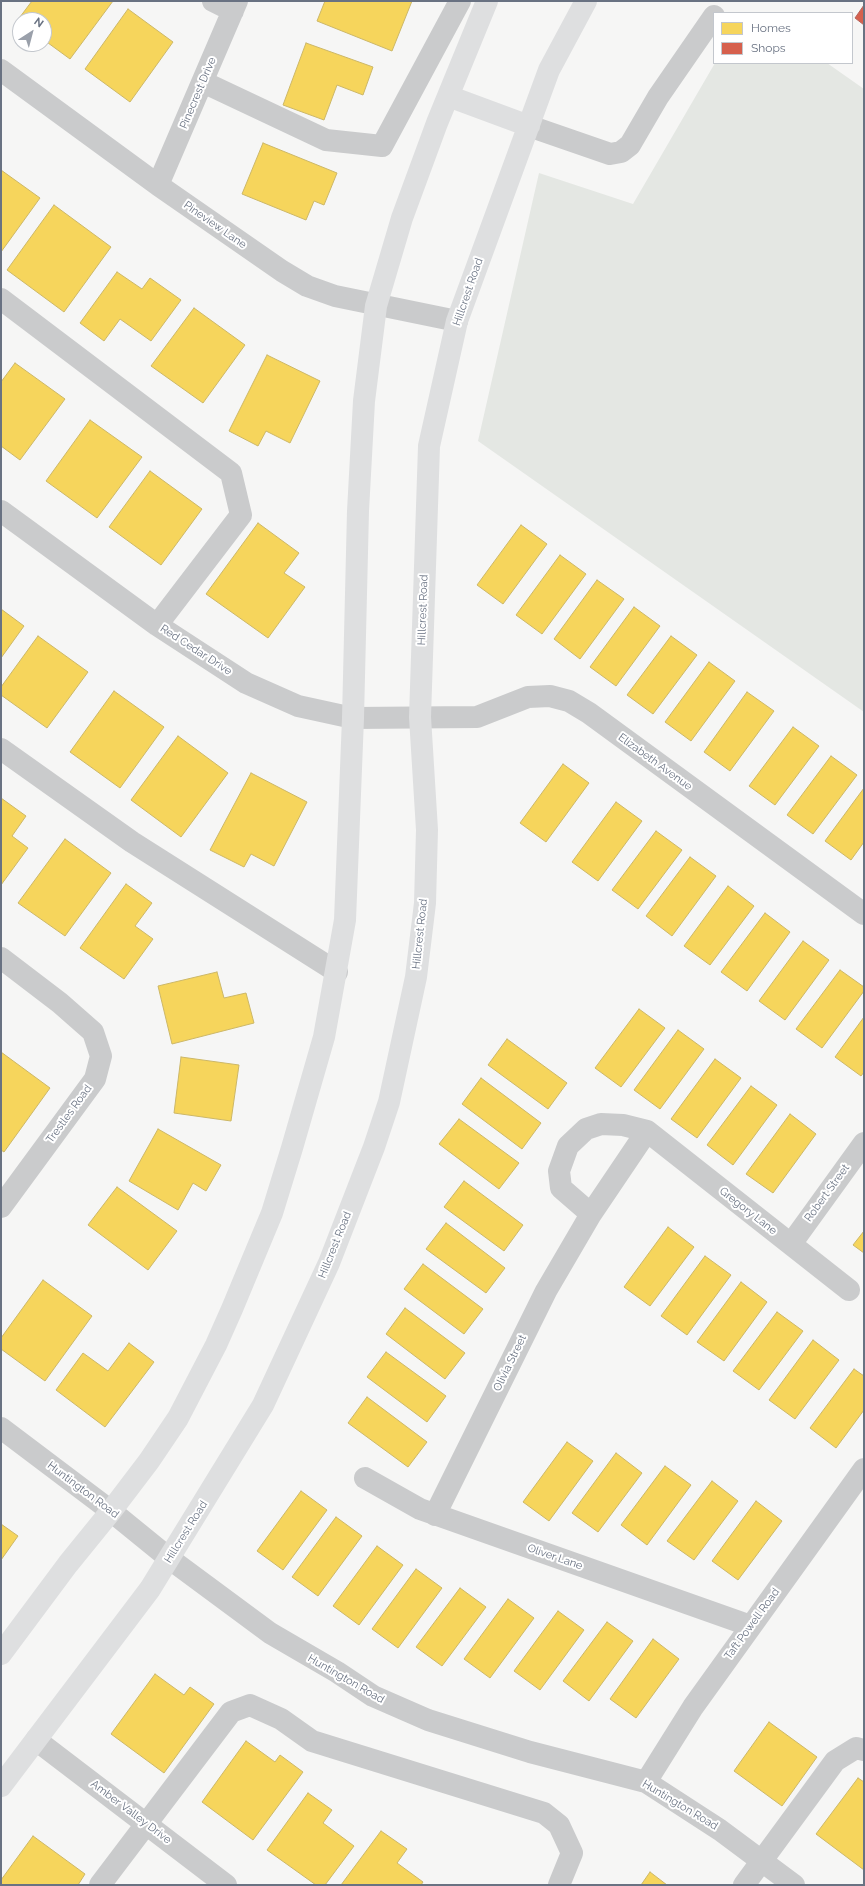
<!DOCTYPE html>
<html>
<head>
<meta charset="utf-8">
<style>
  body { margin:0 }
  #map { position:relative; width:865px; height:1886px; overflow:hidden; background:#f6f6f5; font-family:Raleway,sans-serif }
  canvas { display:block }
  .frame { position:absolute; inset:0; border:2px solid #697282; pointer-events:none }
  .legend { position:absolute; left:713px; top:12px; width:140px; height:52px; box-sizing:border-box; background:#fff; border:1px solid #c3c7cd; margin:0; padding:5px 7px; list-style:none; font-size:12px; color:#697282 }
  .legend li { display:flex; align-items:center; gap:8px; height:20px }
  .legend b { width:20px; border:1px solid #c3c7cd }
  .north { position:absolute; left:12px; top:12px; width:40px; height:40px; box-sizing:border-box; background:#fff; border:1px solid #c3c7cd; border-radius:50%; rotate:36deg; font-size:11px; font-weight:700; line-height:16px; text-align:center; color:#697282 }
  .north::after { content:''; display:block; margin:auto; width:14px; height:18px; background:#9aa0aa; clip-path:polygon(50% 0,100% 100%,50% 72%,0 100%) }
</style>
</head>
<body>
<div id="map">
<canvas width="865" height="1886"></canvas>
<div class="frame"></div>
<ul class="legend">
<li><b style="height:11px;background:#f6d55c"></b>Homes</li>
<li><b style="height:11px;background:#d6604d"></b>Shops</li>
</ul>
<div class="north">N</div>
</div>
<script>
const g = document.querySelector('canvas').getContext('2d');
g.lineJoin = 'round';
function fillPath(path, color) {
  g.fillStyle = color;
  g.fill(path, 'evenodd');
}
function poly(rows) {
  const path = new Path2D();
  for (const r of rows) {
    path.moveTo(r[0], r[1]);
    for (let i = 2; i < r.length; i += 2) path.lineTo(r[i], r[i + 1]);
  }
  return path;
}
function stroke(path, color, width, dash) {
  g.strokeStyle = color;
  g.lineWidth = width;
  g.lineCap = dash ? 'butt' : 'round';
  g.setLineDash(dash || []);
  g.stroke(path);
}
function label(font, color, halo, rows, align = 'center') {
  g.font = font + ' Raleway,sans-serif';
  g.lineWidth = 4;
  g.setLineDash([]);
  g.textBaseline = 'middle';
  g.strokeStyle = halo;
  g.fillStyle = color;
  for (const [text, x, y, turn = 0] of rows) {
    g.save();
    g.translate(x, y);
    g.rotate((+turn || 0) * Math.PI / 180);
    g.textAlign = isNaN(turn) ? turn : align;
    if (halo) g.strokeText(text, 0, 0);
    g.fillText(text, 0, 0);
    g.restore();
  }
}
fillPath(poly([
  [715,63,827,63,864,89,864,712,478,441,539,173,633,204]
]), '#e4e7e3');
const homes = poly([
  [32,1,113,1,70,59,44,40,44,20,20,20,20,23,17,21,32,1],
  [325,1,412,1,392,51,317,21,325,1],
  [128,9,173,42,130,102,85,69,128,9],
  [306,43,373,67,363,95,337,85,324,120,283,105,306,43],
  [263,143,337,173,324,205,314,201,306,220,242,194,263,143],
  [1,170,40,198,1,252,1,170],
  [54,205,111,247,64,312,7,270,54,205],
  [117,272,142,289,150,278,181,300,151,341,120,319,104,341,80,323,117,272],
  [194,308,245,345,203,403,151,366,194,308],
  [267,355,320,381,290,443,266,431,258,446,229,431,267,355],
  [15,363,65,399,20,460,1,446,1,382,15,363],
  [90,420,142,457,97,518,46,481,90,420],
  [150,471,202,509,161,565,109,527,150,471],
  [258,523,299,553,284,573,305,587,268,638,206,594,258,523],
  [521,525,547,544,503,604,477,585,521,525],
  [560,555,586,574,542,634,516,615,560,555],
  [597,580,624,599,580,659,554,639,597,580],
  [634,607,660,626,616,686,590,667,634,607],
  [1,609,24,626,1,658,1,609],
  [38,636,88,672,47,728,1,695,1,687,38,636],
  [671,636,697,655,653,714,627,695,671,636],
  [709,662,735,681,691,741,665,722,709,662],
  [114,691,164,727,120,788,70,752,114,691],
  [747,692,774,711,730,771,704,752,747,692],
  [793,727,819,746,775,805,749,786,793,727],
  [178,736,228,773,181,837,131,800,178,736],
  [831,756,857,775,813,834,787,815,831,756],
  [563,764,589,783,546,842,520,823,563,764],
  [251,773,307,802,274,866,251,854,244,867,210,850,251,773],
  [864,788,864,842,851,860,825,841,864,788],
  [1,798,26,816,12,836,28,848,1,885,1,798],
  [616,802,642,821,598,881,572,862,616,802],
  [656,831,682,850,638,909,612,890,656,831],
  [65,839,111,873,65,936,18,903,65,839],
  [690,857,716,876,672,936,646,916,690,857],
  [126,884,152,903,135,926,153,939,124,979,80,948,126,884],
  [728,886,754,906,710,965,684,946,728,886],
  [765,913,790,932,747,991,721,972,765,913],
  [803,941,829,960,785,1020,759,1001,803,941],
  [840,970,864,987,864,991,822,1048,796,1029,840,970],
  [217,972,224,998,246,993,254,1023,172,1044,158,986,217,972],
  [639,1009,665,1028,621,1087,595,1068,639,1009],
  [864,1017,864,1072,861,1076,835,1057,864,1017],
  [678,1030,704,1049,660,1109,634,1090,678,1030],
  [507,1039,567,1083,548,1109,488,1065,507,1039],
  [1,1052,50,1088,4,1152,1,1150,1,1052],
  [181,1057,239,1065,231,1121,174,1113,181,1057],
  [715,1059,741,1078,697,1138,671,1119,715,1059],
  [481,1078,541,1123,522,1149,462,1104,481,1078],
  [751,1086,777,1105,733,1165,707,1145,751,1086],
  [790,1114,816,1134,773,1193,746,1174,790,1114],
  [459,1119,519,1163,499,1189,439,1144,459,1119],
  [158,1129,221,1165,206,1191,193,1183,178,1210,129,1181,158,1129],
  [464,1181,523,1225,504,1251,444,1207,464,1181],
  [117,1187,177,1231,148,1270,88,1225,117,1187],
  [446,1223,505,1268,486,1293,426,1249,446,1223],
  [668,1227,694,1247,650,1306,624,1287,668,1227],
  [864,1231,864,1253,853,1245,864,1231],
  [705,1256,731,1275,687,1335,661,1316,705,1256],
  [423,1264,483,1309,464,1334,404,1289,423,1264],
  [43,1280,92,1316,45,1381,1,1349,1,1338,43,1280],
  [741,1282,767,1302,724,1361,697,1342,741,1282],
  [405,1308,465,1353,445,1379,386,1334,405,1308],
  [777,1312,803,1331,759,1390,733,1371,777,1312],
  [813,1340,839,1360,795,1419,769,1400,813,1340],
  [129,1343,154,1362,105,1427,56,1390,83,1353,108,1371,129,1343],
  [386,1352,446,1396,427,1422,367,1377,386,1352],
  [854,1369,864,1376,864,1410,836,1448,810,1428,854,1369],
  [367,1397,427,1442,408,1467,348,1423,367,1397],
  [567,1442,593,1461,549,1521,523,1502,567,1442],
  [616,1453,642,1473,598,1532,572,1513,616,1453],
  [665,1466,691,1485,647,1545,621,1525,665,1466],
  [712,1481,738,1501,694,1560,667,1541,712,1481],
  [301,1491,327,1510,283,1570,257,1551,301,1491],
  [756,1501,782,1521,738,1580,712,1561,756,1501],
  [336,1517,362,1536,318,1596,292,1577,336,1517],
  [1,1524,18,1536,1,1560,1,1524],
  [377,1546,403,1565,359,1625,333,1606,377,1546],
  [416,1569,442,1588,398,1648,372,1629,416,1569],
  [460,1588,486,1607,442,1666,416,1647,460,1588],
  [508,1599,534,1618,490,1678,464,1659,508,1599],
  [558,1611,584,1630,540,1690,514,1671,558,1611],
  [607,1622,633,1641,589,1701,563,1681,607,1622],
  [653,1639,679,1659,636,1718,610,1699,653,1639],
  [155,1674,184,1695,190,1687,214,1704,164,1773,111,1734,155,1674],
  [769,1722,817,1757,782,1806,734,1771,769,1722],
  [246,1741,275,1762,280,1755,303,1772,253,1840,202,1802,246,1741],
  [858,1778,864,1782,864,1870,816,1834,858,1778],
  [308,1793,332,1810,323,1823,354,1846,325,1885,316,1885,267,1850,308,1793],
  [381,1831,407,1849,397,1863,423,1882,421,1885,341,1885,381,1831],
  [33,1836,85,1874,78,1885,1,1885,1,1880,33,1836],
  [650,1872,667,1885,641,1885,650,1872]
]);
fillPath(homes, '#f6d55c');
stroke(homes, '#ccb767', 1);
const shops = poly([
  [864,5,864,25,855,18,864,5]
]);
fillPath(shops, '#d6604d');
stroke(shops, '#b5655d', 1);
stroke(poly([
  [213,1,233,11],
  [1,70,158,185,282,271,307,286,335,296,457,321],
  [203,82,326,140,382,146,460,1],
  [529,126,610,154,621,152,630,145,658,97,714,16],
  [158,185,237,1],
  [1,299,231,473,241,515,157,625],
  [1,511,157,625,246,683,298,706,353,718,477,717,528,697,550,696,569,701,589,713,864,914],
  [1,749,132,842,337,972],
  [1,958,60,1003,93,1032,101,1056,95,1079,1,1207],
  [591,1214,561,1188,559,1171,568,1146,586,1129,601,1124,623,1125,647,1131,849,1290],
  [791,1244,864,1143],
  [1,1428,111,1511,170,1559,270,1633,337,1672,373,1696,428,1720,530,1752,646,1782,720,1830,794,1885],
  [365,1478,420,1509,751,1626],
  [435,1515,546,1291,591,1214,647,1131],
  [36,1740,226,1885],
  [646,1782,693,1707,864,1469],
  [100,1885,231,1712,250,1705,281,1719,312,1741,544,1813,559,1825,572,1853,559,1885],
  [744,1885,835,1761,856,1748,864,1750]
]), '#cacbcc', 22);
stroke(poly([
  [448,96,529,126],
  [1,1654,68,1564,111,1511,149,1461,178,1418,216,1345,232,1309,272,1213,292,1148,324,1037,345,920,353,718,358,511,364,401,376,306,402,218,437,123,487,1],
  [1,1786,150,1589,263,1405,329,1263,374,1147,389,1102,416,977,425,903,427,830,420,717,429,446,457,321,549,70,586,1]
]), '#dedfe0', 22);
label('11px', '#697282', '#fff', [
  ["Pinecrest Drive",198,93,-67],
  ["Pineview Lane",215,225,35],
  ["Hillcrest Road",468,292,-71],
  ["Hillcrest Road",423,610,-88],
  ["Red Cedar Drive",196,650,33],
  ["Elizabeth Avenue",655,762,36],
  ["Hillcrest Road",420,934,-84],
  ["Trestles Road",69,1114,-54],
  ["Robert Street",827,1193,-54],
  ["Gregory Lane",748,1211,38],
  ["Hillcrest Road",335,1245,-68],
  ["Olivia Street",510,1363,-64],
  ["Huntington Road",83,1490,37],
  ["Hillcrest Road",186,1532,-58],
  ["Oliver Lane",555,1557,19],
  ["Taft Powell Road",752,1624,-54],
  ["Huntington Road",346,1679,30],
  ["Huntington Road",680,1805,31],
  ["Amber Valley Drive",131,1812,37]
]);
</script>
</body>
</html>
